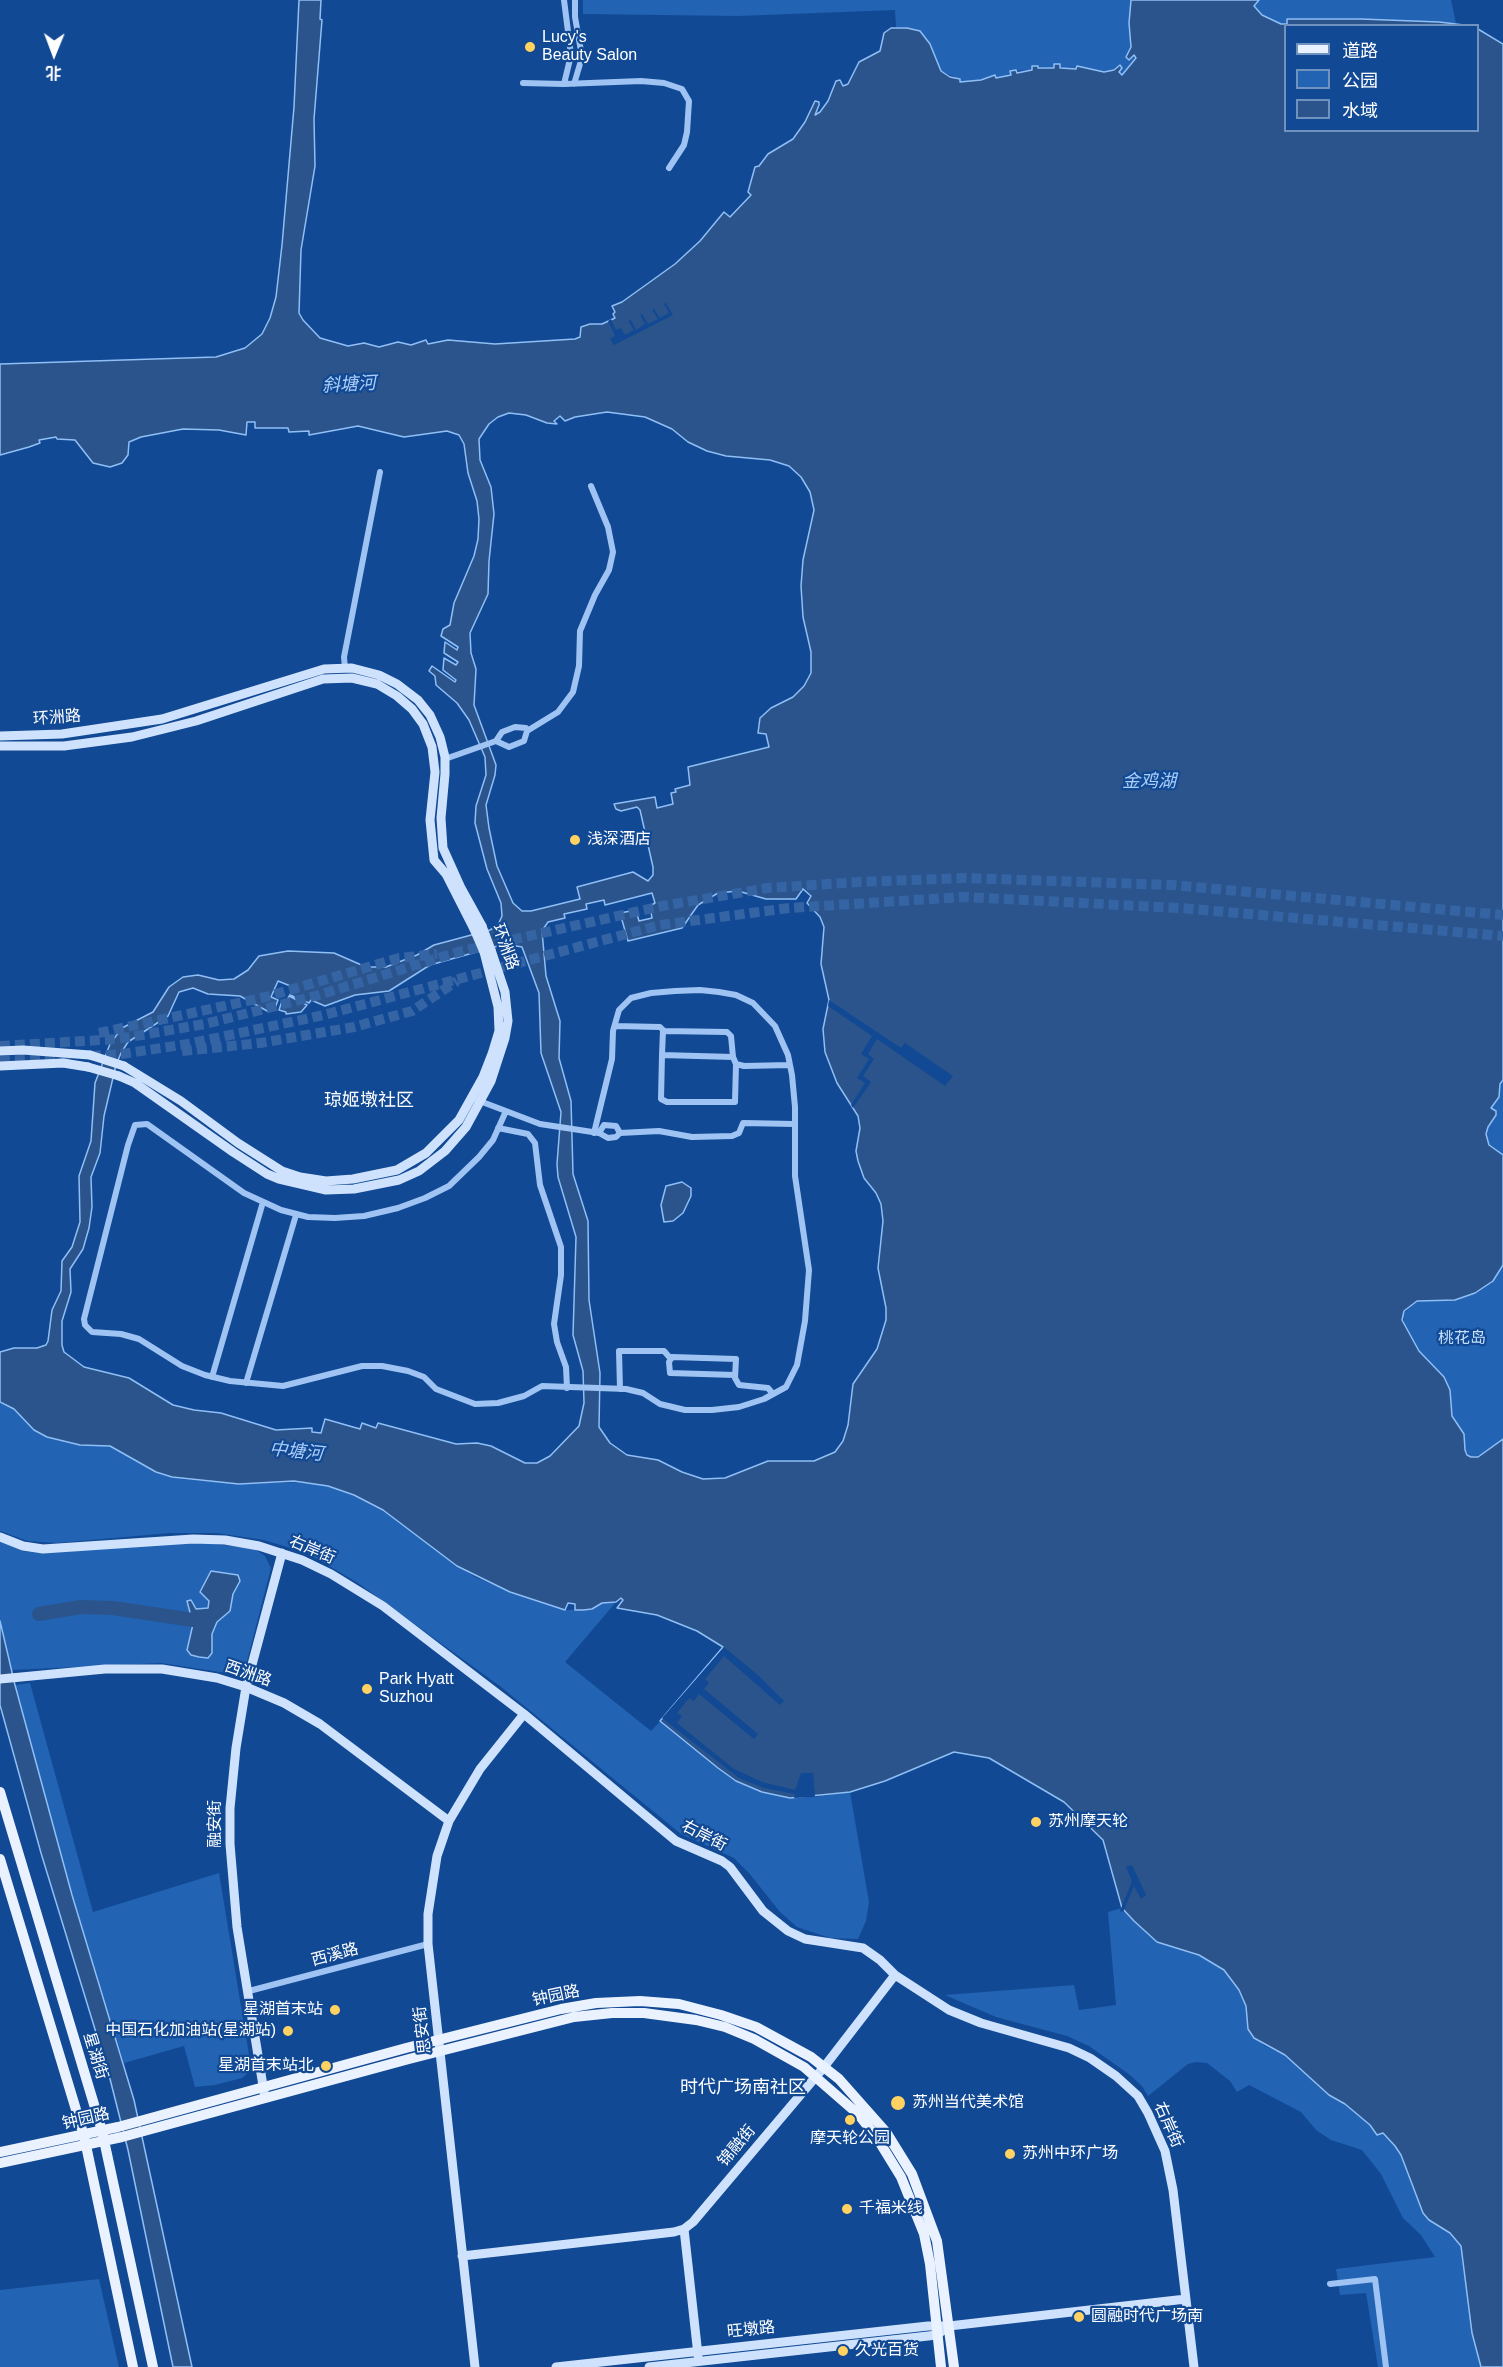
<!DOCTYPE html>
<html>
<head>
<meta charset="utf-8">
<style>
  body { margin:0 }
  #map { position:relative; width:1503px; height:2367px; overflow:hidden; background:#114994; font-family:Helvetica,"Noto Sans SC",sans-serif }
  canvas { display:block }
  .legend { position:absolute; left:1284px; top:24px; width:195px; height:108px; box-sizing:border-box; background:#114994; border:2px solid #7092bf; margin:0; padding:8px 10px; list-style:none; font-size:18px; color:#fff }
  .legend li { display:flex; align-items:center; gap:12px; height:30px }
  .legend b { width:30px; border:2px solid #7092bf }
  .north { position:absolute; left:24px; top:24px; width:60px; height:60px; -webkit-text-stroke:4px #114994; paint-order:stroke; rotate:181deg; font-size:16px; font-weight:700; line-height:24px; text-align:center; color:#fff }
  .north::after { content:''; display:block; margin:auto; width:21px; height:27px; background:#fff; clip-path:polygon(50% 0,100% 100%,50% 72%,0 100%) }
</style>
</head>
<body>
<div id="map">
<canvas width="1503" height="2367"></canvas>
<ul class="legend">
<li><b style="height:8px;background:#ebf2ff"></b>道路</li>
<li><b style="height:16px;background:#2363b3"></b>公园</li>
<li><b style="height:16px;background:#2a548b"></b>水域</li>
</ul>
<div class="north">北</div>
</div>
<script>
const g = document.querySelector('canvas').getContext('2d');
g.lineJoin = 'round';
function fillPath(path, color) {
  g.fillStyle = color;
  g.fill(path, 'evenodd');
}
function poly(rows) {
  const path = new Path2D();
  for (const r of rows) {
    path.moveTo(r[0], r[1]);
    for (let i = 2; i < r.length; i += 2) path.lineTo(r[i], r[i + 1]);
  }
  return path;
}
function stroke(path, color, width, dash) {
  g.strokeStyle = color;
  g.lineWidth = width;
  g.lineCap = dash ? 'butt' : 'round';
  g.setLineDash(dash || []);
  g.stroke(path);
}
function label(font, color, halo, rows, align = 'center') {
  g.font = font + ' Helvetica,"Noto Sans SC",sans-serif';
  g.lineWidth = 4.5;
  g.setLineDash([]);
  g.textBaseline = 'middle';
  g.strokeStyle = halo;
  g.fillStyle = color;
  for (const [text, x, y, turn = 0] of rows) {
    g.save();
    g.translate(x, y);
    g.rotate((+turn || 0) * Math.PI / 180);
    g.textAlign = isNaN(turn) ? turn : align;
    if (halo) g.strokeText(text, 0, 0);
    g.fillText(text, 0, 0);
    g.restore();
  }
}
fillPath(poly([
  [583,0,1131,0,1129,23,1131,47,1129,55,1134,55,1137,58,1122,75,1118,72,1120,65,1114,70,1103,72,1077,66,1076,69,1059,68,1054,65,1054,68,1032,66,1032,70,1010,71,1011,75,995,78,994,75,981,80,960,82,959,79,941,71,930,44,915,29,896,27,895,10,738,16,583,14],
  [1259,0,1451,0,1456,24,1391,20,1288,19,1287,24,1281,24,1262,15,1254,6],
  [1503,1080,1503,1155,1493,1150,1489,1145,1486,1134,1488,1127,1496,1115,1496,1111,1491,1108,1499,1097,1500,1084],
  [1503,1265,1503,1439,1482,1455,1471,1457,1465,1450,1465,1439,1461,1428,1452,1416,1450,1390,1444,1377,1419,1351,1404,1323,1403,1314,1417,1301,1455,1300,1499,1273],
  [0,1402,14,1409,39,1433,47,1437,80,1445,110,1446,163,1475,181,1479,239,1484,305,1482,328,1486,354,1495,398,1519,443,1555,475,1577,527,1598,565,1610,590,1609,602,1603,616,1602,565,1662,651,1731,666,1715,795,1797,815,1797,850,1792,869,1902,866,1921,858,1939,830,1938,797,1927,780,1912,749,1873,734,1858,681,1834,501,1687,358,1583,307,1553,264,1540,217,1533,170,1533,57,1543,28,1541,0,1531],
  [0,1540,22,1551,40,1553,194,1542,253,1548,265,1556,271,1568,246,1665,238,1672,233,1674,161,1663,12,1670,0,1621],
  [30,1683,93,1912,219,1873,250,2061,249,2072,242,2078,215,2085,195,2087,184,2046,124,2063,72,1895,15,1685],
  [1122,1908,1151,1938,1206,1958,1224,1970,1239,1990,1246,2006,1248,2029,1250,2034,1265,2046,1285,2055,1329,2095,1345,2104,1370,2125,1377,2135,1383,2133,1395,2146,1401,2155,1423,2213,1429,2220,1450,2233,1461,2246,1472,2333,1481,2367,1378,2367,1366,2293,1340,2295,1336,2269,1435,2257,1421,2235,1403,2218,1381,2174,1362,2150,1331,2140,1316,2130,1301,2112,1249,2085,1237,2092,1230,2081,1207,2063,1196,2062,1188,2064,1148,2096,1142,2086,1130,2075,1089,2046,1067,2036,996,2017,945,1995,1074,1985,1079,2010,1116,2005,1108,1912],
  [99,2279,119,2367,0,2367,0,2290]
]), '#2363b3');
const water = poly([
  [299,0,321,0,320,19,322,20,314,119,315,166,301,250,299,313,303,320,320,338,348,346,364,343,379,347,398,342,411,345,426,340,428,344,448,340,495,344,575,339,580,337,581,327,590,324,602,324,615,318,613,314,615,312,612,306,622,302,675,264,700,241,724,212,730,217,751,195,748,192,755,167,759,166,768,154,793,139,805,122,815,101,819,102,819,105,815,115,820,112,828,101,836,81,840,80,843,86,848,84,859,62,880,51,884,33,891,28,907,28,920,31,930,44,941,71,950,77,960,79,960,82,981,80,995,75,996,78,1011,75,1010,71,1016,70,1017,73,1032,70,1032,66,1038,66,1038,68,1054,68,1054,64,1060,64,1060,68,1076,69,1077,66,1104,72,1114,70,1120,65,1122,68,1119,72,1122,75,1136,58,1134,55,1129,60,1126,57,1131,47,1129,23,1131,0,1259,0,1254,6,1262,15,1281,24,1287,24,1287,19,1361,19,1439,22,1464,25,1286,26,1286,130,1478,130,1478,29,1503,44,1503,1080,1500,1084,1499,1097,1491,1108,1496,1111,1496,1115,1488,1127,1486,1134,1489,1145,1503,1155,1503,1265,1493,1281,1475,1293,1455,1300,1417,1301,1404,1311,1402,1320,1419,1351,1444,1377,1450,1390,1452,1416,1464,1434,1465,1450,1467,1455,1471,1457,1478,1457,1503,1439,1503,2367,1481,2367,1472,2333,1461,2246,1450,2233,1429,2220,1423,2213,1401,2155,1395,2146,1383,2133,1377,2135,1370,2125,1345,2104,1329,2095,1285,2055,1254,2038,1248,2029,1246,2006,1239,1990,1224,1970,1199,1955,1157,1942,1134,1921,1122,1908,1103,1840,1064,1802,989,1758,954,1752,885,1781,850,1792,790,1798,762,1792,736,1781,718,1768,660,1721,723,1647,697,1631,657,1615,617,1608,623,1600,621,1598,616,1602,602,1603,592,1609,583,1610,575,1610,575,1604,568,1603,565,1610,510,1592,457,1566,383,1510,354,1495,328,1486,294,1481,239,1484,172,1477,156,1472,110,1446,80,1445,47,1437,34,1430,14,1409,0,1402,0,1352,14,1348,37,1348,46,1345,48,1341,52,1310,61,1291,62,1261,72,1247,80,1222,79,1176,91,1141,95,1083,110,1044,122,1028,153,1012,169,987,183,977,198,975,219,980,234,979,248,970,259,956,288,951,334,953,366,967,386,967,417,955,434,945,490,930,498,925,502,916,501,903,487,869,475,823,476,806,486,775,485,757,469,720,457,703,436,685,435,676,429,671,432,666,455,682,456,680,443,670,444,658,456,665,458,662,444,653,445,642,457,650,458,647,441,636,443,629,450,625,454,603,474,556,478,539,479,519,477,501,468,473,464,444,459,435,447,431,404,437,358,426,309,435,309,431,289,432,288,428,255,428,255,422,247,422,246,435,219,430,183,429,141,437,129,442,128,455,122,463,110,467,93,463,75,440,57,439,56,437,39,440,40,443,29,447,0,455,0,364,216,357,245,348,262,334,270,318,276,297,282,245,294,107,299,0],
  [607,412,645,417,672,429,688,442,707,451,726,456,770,460,789,466,801,477,810,492,814,510,803,560,801,586,803,617,811,652,811,673,804,686,793,697,771,708,760,718,758,733,766,734,769,747,688,767,690,785,675,789,676,792,671,793,673,804,657,808,655,797,614,804,616,809,621,811,637,807,640,810,653,867,653,875,648,881,633,872,577,887,580,899,531,911,522,911,513,903,497,866,489,828,486,805,495,775,496,765,474,705,476,669,471,653,470,633,488,594,489,561,494,514,491,487,480,460,479,439,489,424,498,417,509,413,526,415,547,423,557,424,554,421,560,416,565,421,575,417,607,412],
  [803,889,811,896,807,903,820,917,824,927,821,964,829,1000,823,1029,825,1052,837,1083,858,1116,860,1128,856,1151,858,1161,864,1178,876,1193,881,1204,883,1221,878,1268,886,1308,886,1320,877,1349,853,1384,848,1425,843,1441,835,1452,814,1461,768,1461,725,1478,703,1479,682,1472,658,1460,627,1455,610,1443,599,1427,600,1373,589,1300,588,1221,573,1174,571,1101,559,1058,560,1021,546,976,542,931,548,922,565,918,564,914,587,909,586,904,604,900,605,905,652,893,655,903,650,906,652,918,639,921,636,910,620,913,628,941,682,928,698,905,718,893,738,891,766,899,796,899,803,889],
  [505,944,522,947,539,993,541,1053,561,1112,557,1164,558,1177,576,1237,573,1335,583,1371,584,1403,579,1426,550,1456,537,1463,525,1463,491,1446,477,1443,456,1444,378,1423,376,1428,362,1423,360,1429,325,1419,321,1433,312,1432,312,1428,276,1430,221,1413,194,1410,173,1405,129,1378,84,1367,64,1352,62,1345,62,1321,71,1292,70,1269,83,1249,89,1228,92,1207,91,1177,100,1153,104,1116,116,1065,121,1053,128,1042,168,1016,179,992,193,988,208,994,240,996,269,1012,271,1007,275,1008,278,1000,271,997,278,981,293,987,290,995,309,1003,311,1000,325,1006,355,995,389,991,430,965,505,944],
  [289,996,307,1005,301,1012,286,1014,286,1012,279,1010,282,1001,286,1003,289,996],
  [682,1182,691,1188,691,1196,683,1213,673,1221,664,1222,661,1205,666,1186,682,1182],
  [211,1571,238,1575,240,1581,233,1594,230,1611,217,1622,212,1634,212,1653,208,1658,199,1657,191,1655,187,1650,193,1624,187,1601,191,1600,196,1609,208,1608,209,1601,200,1592,211,1571],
  [0,1621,15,1685,72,1895,134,2100,192,2367,173,2367,128,2150,109,2075,41,1853,0,1705,0,1621]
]);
fillPath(water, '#2a548b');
stroke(water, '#90bff6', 1.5);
fillPath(poly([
  [666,303,673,315,614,345,610,339,615,336,608,321,611,319,616,330,621,328,625,335,634,330,628,321,631,320,636,330,645,324,640,315,642,314,648,324,658,319,652,310,654,309,660,318,669,313,664,304],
  [829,1000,901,1048,905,1043,953,1076,945,1086,877,1039,868,1054,874,1059,863,1076,871,1082,853,1108,851,1105,865,1083,857,1078,869,1059,861,1054,872,1036,828,1006],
  [724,1647,759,1676,784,1701,780,1705,724,1656,705,1679,709,1683,704,1689,758,1734,754,1739,699,1694,694,1701,689,1698,677,1713,682,1716,677,1723,734,1769,762,1782,795,1790,801,1773,813,1773,815,1797,794,1798,795,1794,764,1788,739,1778,662,1718],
  [1132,1865,1146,1895,1141,1899,1134,1886,1123,1912,1120,1911,1132,1881,1126,1867]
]), '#114994');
stroke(poly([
  [39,1614,81,1607,113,1608,193,1620]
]), '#2a548b', 14);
stroke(poly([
  [99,1033,266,997,399,958,437,954],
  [0,1046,118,1039,205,1024,319,995,458,952,662,906,768,888,860,882,965,878,1172,885,1503,915],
  [182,1051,260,1043,354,1027,412,1011,457,981],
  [91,1056,122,1054,188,1044,324,1015,660,925,789,908,963,897,1180,908,1503,936],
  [0,1061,75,1057]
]), '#3564a4', 10, [10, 5]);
stroke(poly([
  [523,83,564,84,641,81,664,83,682,89,689,101,687,132,684,145,669,168],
  [564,84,571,55,564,0],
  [574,84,580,64,581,51,575,17,575,0],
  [345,668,344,657,380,472],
  [496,741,509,747,524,741,527,731,558,712,573,692,579,666,580,631,595,595,609,570,613,552,608,527,591,486],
  [445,759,496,741,502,732,515,727,526,728,527,731],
  [615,1026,660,1027,664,1031,727,1032,731,1036,733,1057,736,1064,744,1066,790,1065],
  [663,1030,662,1055,733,1057],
  [662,1055,661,1099,667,1102,735,1102,736,1064],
  [477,1100,540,1124,599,1133,608,1138,616,1137,620,1133,659,1131,692,1137,732,1136,739,1133,743,1123,794,1124],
  [506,1111,493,1140,479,1157,449,1186,425,1198,398,1208,364,1216,335,1218,308,1217,281,1210,244,1193,147,1124,135,1125,128,1145,84,1319,85,1325,92,1332,121,1334,139,1339,182,1366,205,1375,230,1381,283,1386,362,1366,382,1366,408,1371,424,1377,436,1389,475,1404,498,1403,524,1396,542,1386,626,1389,643,1393,660,1404,685,1410,712,1410,739,1407,764,1399,786,1387,797,1365,805,1321,809,1270,795,1176,795,1107,792,1075,788,1055,775,1026,753,1003,736,995,719,992,700,990,675,991,651,993,631,998,619,1010,613,1031,612,1059,594,1133],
  [498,1128,528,1134,535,1143,540,1185,561,1247,561,1275,554,1324,557,1342,566,1367,567,1388],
  [599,1133,604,1125,616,1126,620,1133],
  [735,1375,670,1373,669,1362,672,1357,736,1359,735,1378,739,1385,768,1388,773,1394],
  [212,1377,263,1202],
  [246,1383,296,1215],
  [620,1389,619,1351,664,1351,671,1359],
  [249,1991,428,1944],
  [1330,2284,1375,2279,1386,2367]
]), '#9fc4f3', 6);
stroke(poly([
  [0,736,62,734,162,719,324,669,352,668,379,675,397,684,418,700,430,715,440,737,445,757,445,774,441,818,443,848,461,888,482,926],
  [0,746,64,746,132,737,196,721,323,679,352,678,377,684,397,696,412,709,423,724,432,747,435,772,430,820,434,860,446,874,474,929],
  [0,1051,23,1050,90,1055],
  [0,1066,63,1063,88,1067],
  [124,1066,181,1101,238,1143,282,1171,300,1177,326,1181,353,1179,397,1170,426,1153,459,1120,483,1077,492,1054,499,1031,498,1007,484,952],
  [119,1076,135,1083,233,1152,267,1174,279,1179,326,1190,354,1189,399,1180,419,1171,445,1151,466,1127,491,1081,505,1038,508,1021,505,992,491,950],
  [0,1537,23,1546,43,1549,193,1539,225,1540,259,1546,302,1560,331,1574,383,1606,524,1714,676,1841,722,1861,730,1867,763,1911,788,1931,805,1939,863,1948,880,1960,895,1975,949,2010,981,2023,1069,2048,1090,2058,1116,2076,1138,2096,1148,2113,1165,2151,1173,2190,1194,2367],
  [0,1679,105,1669,162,1669,217,1678,246,1687,284,1703,320,1724,449,1821],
  [265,2098,237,1927,230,1844,230,1808,236,1748,246,1687,282,1553],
  [684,2229,698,2355],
  [462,2256,674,2232,684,2229,693,2222,824,2067,895,1975],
  [475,2367,428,1944,428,1914,437,1856,449,1821,480,1769,524,1714],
  [556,2367,928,2326,949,2326,1186,2299],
  [649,2367,937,2335,941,2332]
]), '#cee2fd', 9);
stroke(poly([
  [0,1792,102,2131,153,2367],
  [0,1859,84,2136,133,2367],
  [0,2152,118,2127,406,2048,561,2009,596,2003,640,2001,679,2004,721,2015,756,2027,811,2057,839,2079,886,2132,912,2174,937,2241,954,2367],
  [0,2163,122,2137,409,2059,574,2017,612,2013,644,2013,696,2020,725,2027,754,2039,804,2067,858,2114,877,2138,901,2177,924,2234,930,2264,941,2367]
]), '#ebf2ff', 10);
stroke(poly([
  [482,926,491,950],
  [474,929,484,952],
  [90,1055,124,1066],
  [88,1067,119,1076]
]), '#cee2fd', 9);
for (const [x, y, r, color] of [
  [530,47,6,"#ffd261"],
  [575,840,6,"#ffd261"],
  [367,1689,6,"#ffd261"],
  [1036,1822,6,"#ffd261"],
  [335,2010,6,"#ffd261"],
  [288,2031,6,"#ffd261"],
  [326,2066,6,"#ffd261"],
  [898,2103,8,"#ffd261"],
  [850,2120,6,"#ffd261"],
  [1010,2154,6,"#ffd261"],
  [847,2209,6,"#ffd261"],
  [1079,2317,6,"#ffd261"],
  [843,2351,6,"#ffd261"]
]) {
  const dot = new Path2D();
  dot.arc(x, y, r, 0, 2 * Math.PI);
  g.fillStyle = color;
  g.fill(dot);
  stroke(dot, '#114994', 2);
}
label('16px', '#fff', '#114994', [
  ["Lucy's",542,38],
  ["Beauty Salon",542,56],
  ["浅深酒店",587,840],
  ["Park Hyatt",379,1680],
  ["Suzhou",379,1698],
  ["苏州摩天轮",1048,1822],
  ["星湖首末站",323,2010,"right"],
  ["中国石化加油站(星湖站)",276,2031,"right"],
  ["星湖首末站北",314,2066,"right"],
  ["苏州当代美术馆",912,2103],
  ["摩天轮公园",850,2139,"center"],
  ["苏州中环广场",1022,2154],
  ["千福米线",859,2209],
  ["圆融时代广场南",1091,2317],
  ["久光百货",855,2351]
], 'left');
label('16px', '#fff', '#114994', [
  ["环洲路",57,718,-4],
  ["环洲路",505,947,70],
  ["右岸街",312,1550,23],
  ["西洲路",248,1674,19],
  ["融安街",216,1824,-90],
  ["右岸街",704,1836,27],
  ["西溪路",335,1955,-15],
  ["钟园路",556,1996,-12],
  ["思安街",423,2030,-97],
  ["星湖街",95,2056,73],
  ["钟园路",86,2119,-13],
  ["右岸街",1168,2125,66],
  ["锦融街",737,2146,-50],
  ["旺墩路",751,2330,-6]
]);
label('16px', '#c6dffd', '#114994', [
  ["桃花岛",1462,1339]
]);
label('italic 18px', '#abcefa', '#114994', [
  ["斜塘河",349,385,-3],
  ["金鸡湖",1149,782],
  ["中塘河",296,1452,6]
]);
label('18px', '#fff', '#114994', [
  ["琼姬墩社区",369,1101],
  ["时代广场南社区",743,2088]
]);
</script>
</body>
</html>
